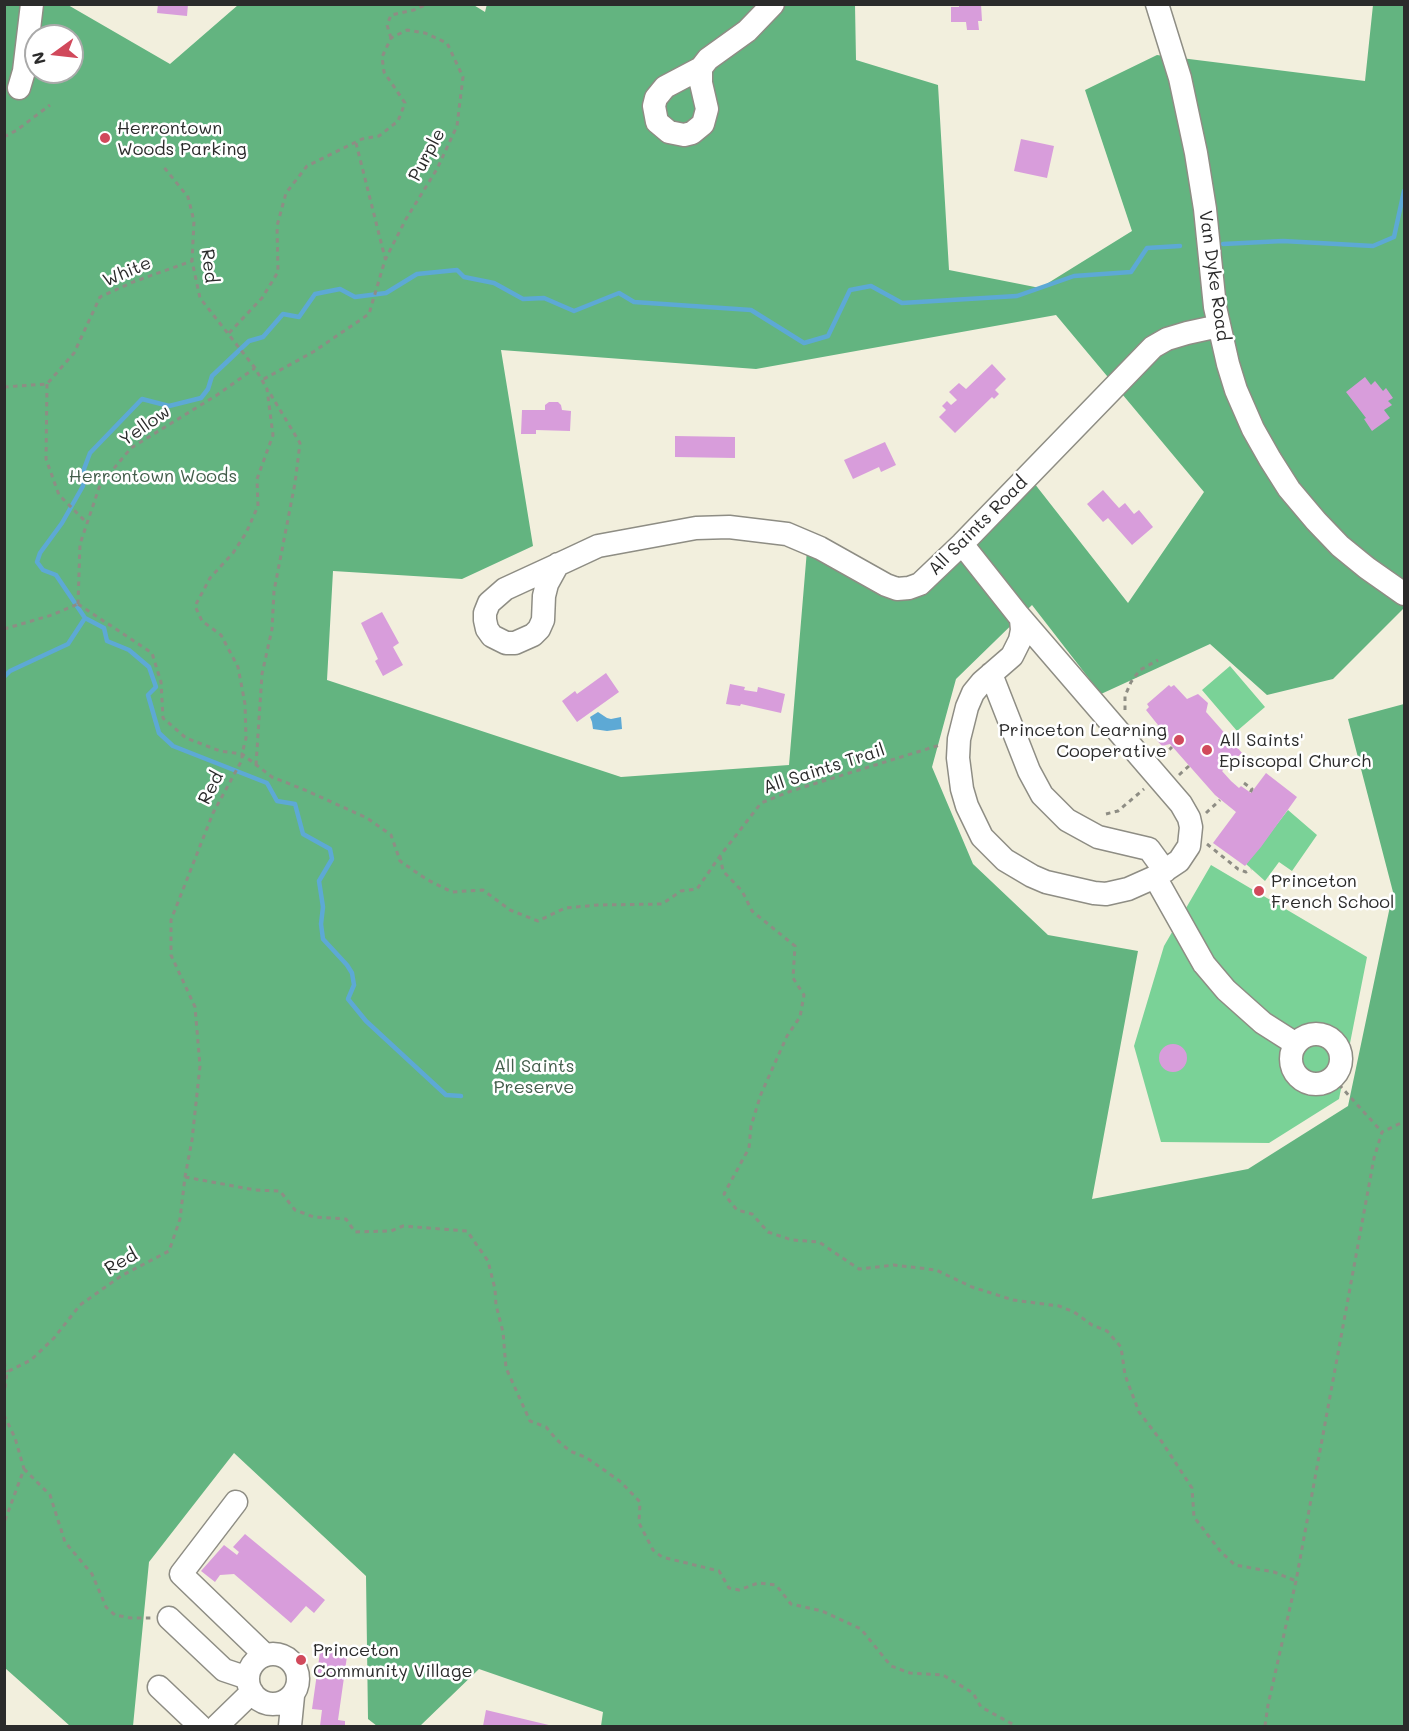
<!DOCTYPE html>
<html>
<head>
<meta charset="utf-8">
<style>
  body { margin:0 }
  #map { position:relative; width:1409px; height:1731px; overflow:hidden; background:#f2efdd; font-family:Mali,sans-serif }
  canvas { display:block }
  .frame { position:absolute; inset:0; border:6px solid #2b2b2b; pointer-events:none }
  .north { position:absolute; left:24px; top:24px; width:60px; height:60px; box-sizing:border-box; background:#fff; border:2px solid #aaa; border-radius:50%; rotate:255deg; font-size:16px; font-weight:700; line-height:24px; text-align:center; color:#2b2b2b }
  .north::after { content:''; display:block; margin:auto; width:21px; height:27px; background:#d1495b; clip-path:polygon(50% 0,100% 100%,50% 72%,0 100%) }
</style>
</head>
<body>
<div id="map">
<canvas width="1409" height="1731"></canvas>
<div class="frame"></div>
<div class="north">N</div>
</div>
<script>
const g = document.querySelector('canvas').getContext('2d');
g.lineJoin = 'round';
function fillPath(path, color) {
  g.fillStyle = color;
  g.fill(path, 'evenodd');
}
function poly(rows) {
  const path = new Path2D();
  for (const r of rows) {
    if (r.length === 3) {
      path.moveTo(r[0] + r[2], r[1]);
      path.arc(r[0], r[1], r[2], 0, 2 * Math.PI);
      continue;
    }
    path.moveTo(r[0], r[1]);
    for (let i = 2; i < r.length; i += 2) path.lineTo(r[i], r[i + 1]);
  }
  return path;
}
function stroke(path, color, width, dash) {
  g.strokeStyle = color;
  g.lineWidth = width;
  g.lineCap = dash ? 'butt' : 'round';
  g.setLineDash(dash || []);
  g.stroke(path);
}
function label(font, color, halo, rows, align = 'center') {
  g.font = font + ' Mali,sans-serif';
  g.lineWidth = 5;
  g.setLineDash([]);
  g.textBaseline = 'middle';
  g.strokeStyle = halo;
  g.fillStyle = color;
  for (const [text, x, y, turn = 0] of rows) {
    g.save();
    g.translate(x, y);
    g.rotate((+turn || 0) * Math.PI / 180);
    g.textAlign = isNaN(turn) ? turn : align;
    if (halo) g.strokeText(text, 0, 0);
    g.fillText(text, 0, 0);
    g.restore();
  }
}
fillPath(poly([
  [1230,666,1265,707,1237,731,1202,690],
  [1288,810,1317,835,1292,871,1279,862,1265,881,1246,864],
  [1211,865,1367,957,1339,1099,1269,1143,1161,1142,1134,1046,1164,946]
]), '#7ad297');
fillPath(poly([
  [472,4,485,12,487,4,855,5,856,60,938,85,949,270,1040,288,1132,231,1085,90,1157,55,1365,81,1373,5,1404,5,1404,608,1333,679,1267,695,1210,644,1101,694,1032,605,956,679,932,767,973,864,1048,935,1138,951,1092,1199,1248,1169,1348,1106,1393,892,1348,719,1404,704,1404,1726,601,1726,603,1712,479,1669,420,1726,377,1726,368,1719,366,1576,234,1453,149,1562,133,1726,70,1726,5,1668,5,5,68,5,170,64,238,5],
  [36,36,72,36,72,72,36,72],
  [1056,315,1204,492,1128,603,1027,474,902,590,808,538,789,765,621,777,327,680,333,571,462,579,533,546,501,350,756,369]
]), '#63b480');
fillPath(poly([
  [598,712,607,718,611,719,621,717,622,729,607,731,593,729,592,722,590,717]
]), '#5da9d5');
stroke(poly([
  [1223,244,1283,241,1373,246,1394,237,1404,191],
  [4,677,10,671,68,644,85,618],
  [461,1096,446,1095,366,1021,348,999,354,985,352,973,347,965,323,939,321,924,323,907,319,881,332,859,330,849,303,834,295,804,277,801,267,783,173,746,159,733,148,695,156,687,149,667,129,650,107,641,104,628,85,618,56,575,43,570,37,562,40,553,62,523,83,486,84,469,90,453,142,399,169,406,201,398,208,389,212,376,249,341,263,337,283,314,299,317,315,294,340,289,355,297,386,293,417,274,457,270,464,277,494,283,523,299,544,298,574,311,619,293,634,302,751,310,804,343,828,336,850,290,871,286,902,303,1017,296,1074,276,1131,272,1147,248,1180,246]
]), '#5da9d5', 4.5);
fillPath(poly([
  [158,4,188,4,187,16,157,13],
  [959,4,981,4,982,21,978,21,979,30,967,30,966,22,951,22,951,7,959,7],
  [1021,139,1054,146,1047,178,1014,171],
  [992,364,1006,379,995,390,999,394,994,399,992,397,955,433,939,417,946,410,942,406,947,401,951,405,957,400,949,392,959,383,966,389],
  [1365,377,1371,385,1375,381,1383,391,1386,388,1393,398,1388,401,1392,405,1384,410,1390,418,1372,431,1364,419,1366,418,1346,392],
  [549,402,558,402,561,405,562,410,571,411,570,431,536,430,536,434,521,434,522,410,545,410,545,405],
  [675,436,735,437,735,458,675,457],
  [885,442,896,465,881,472,879,467,853,479,844,460],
  [1103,490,1119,508,1125,503,1134,514,1139,510,1153,527,1132,545,1108,518,1103,522,1087,504],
  [382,612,399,643,393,647,403,665,383,676,375,661,378,659,361,623],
  [606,673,619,692,577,722,562,701,575,691,577,694],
  [730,684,745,687,744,690,757,692,758,687,785,694,781,713,741,704,740,706,726,704],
  [1169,685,1171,687,1174,685,1187,699,1198,694,1208,703,1206,712,1207,713,1242,753,1222,771,1231,781,1239,788,1241,786,1251,793,1266,773,1297,797,1261,847,1245,866,1213,843,1236,812,1215,795,1170,744,1162,746,1153,736,1158,725,1146,710,1149,707,1147,704],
  [1173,1058,14],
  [245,1534,325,1600,314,1613,306,1606,291,1623,234,1574,220,1575,215,1582,201,1571,224,1545,237,1555,239,1552,233,1547],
  [321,1645,348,1649,338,1720,345,1721,345,1726,320,1726,322,1710,312,1709],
  [486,1710,553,1726,483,1726]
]), '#d89ddb');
const minor = poly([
  [1157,4,1180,78,1196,153,1205,209,1215,307,1228,364,1236,390,1253,429,1270,459,1289,489,1316,521,1340,546,1367,568,1404,594],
  [701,68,701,83,707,109,703,124,692,133,684,135,669,132,657,122,654,106,656,98,665,87,701,68],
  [701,68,708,59,747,31,773,4],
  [19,88,24,71,32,4],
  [962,544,1019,616,1181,804,1189,818,1191,827,1189,846,1179,861,1155,877,1128,889,1106,894,1094,893,1046,882,1032,876,1005,860,982,837,967,806,962,789,958,758,959,739,967,707,973,693,982,682,1012,656,1020,640,1022,630,1021,619],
  [558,564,547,584,544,596,543,620,539,629,533,635,515,643,506,643,492,636,487,629,485,620,485,613,489,603,505,589,568,560,598,546,696,528,729,527,787,534,820,548,886,585,897,589,909,588,920,584,962,544,1153,347,1167,339,1187,333,1219,326],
  [991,674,1029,771,1042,795,1067,820,1098,837,1149,849,1165,871],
  [1155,877,1204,964,1226,990,1263,1023,1296,1044],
  [1316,1059,25],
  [236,1502,181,1574,264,1654],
  [169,1618,224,1670,248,1678],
  [273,1679,25],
  [159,1687,200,1726],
  [217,1726,252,1692],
  [290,1726,293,1696]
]);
stroke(minor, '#8e8d84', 25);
stroke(poly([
  [391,38,387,25,391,15,414,10,427,4],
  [4,137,17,130,50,105],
  [356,143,385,258],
  [229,333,262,298,278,272,277,226,286,193,307,166,362,139,379,136,398,121,405,103,384,72,382,57,391,38,407,30,425,33,447,43,463,77,457,126,437,169,406,219,385,260,369,314,313,352,262,380],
  [47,384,46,459,59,495,87,523],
  [4,387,47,384,74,353,100,297,133,282,192,261],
  [78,604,152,653,161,682,163,718,186,738,220,751,242,754,272,777,305,790,367,818,391,835,400,861,426,879,452,892,483,890,510,910,538,921,565,908,598,905,662,904,681,891,697,889,720,856,761,803,791,791,940,745],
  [78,604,80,544,100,485,131,448,217,395,255,368],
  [4,629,52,615,78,604],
  [1125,710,1125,696,1131,682,1140,670,1158,660],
  [1163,756,1172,747],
  [256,765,262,674,272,629,274,591,295,483,300,443,268,390],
  [1179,775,1189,766],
  [1244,783,1252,789,1250,793],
  [1206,813,1220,800],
  [1106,814,1118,811,1144,789],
  [1207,844,1238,869,1246,872,1251,869],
  [720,856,723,871,742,891,752,911,795,946,793,978,804,995,800,1017,787,1036,761,1094,751,1126,749,1148,724,1194,737,1210,752,1214,768,1232,792,1240,819,1242,859,1269,894,1265,936,1270,972,1287,1013,1300,1059,1306,1074,1312,1092,1325,1107,1331,1121,1347,1125,1375,1139,1412,1162,1442,1192,1488,1194,1517,1221,1552,1235,1565,1274,1572,1296,1581],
  [1333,1078,1382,1132],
  [185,1177,255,1190,280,1191,295,1210,314,1217,346,1219,355,1232,391,1231,403,1226,467,1231,488,1261,495,1289,496,1305,503,1332,506,1368,530,1421,546,1427,557,1440,570,1451,587,1458,621,1482,640,1502,639,1523,653,1550,662,1557,719,1571,729,1588,739,1590,758,1583,776,1585,791,1604,822,1611,861,1629,891,1666,910,1673,943,1675,973,1693,981,1707,1016,1726],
  [4,1362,7,1372],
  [4,1397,7,1372,31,1360,54,1338,80,1305,121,1276,169,1251,180,1219,185,1177,192,1140,200,1066,195,1007,171,955,171,920,213,813,242,760,242,754,246,738,245,704,238,667,221,635,202,621,195,606,210,578,233,553,246,533,258,506,257,479,273,435,267,389,255,368,200,298,192,261,194,221,188,197,163,166],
  [4,1415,15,1438,24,1469,4,1523],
  [24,1469,50,1495,65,1542,92,1574,106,1607,115,1615,131,1618,152,1618],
  [1265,1726,1268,1705,1296,1581,1374,1158,1382,1132,1401,1123,1404,1124]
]), '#8e8d84', 3, [4.5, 4.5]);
stroke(minor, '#fff', 22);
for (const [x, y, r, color] of [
  [105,138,6,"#d1495b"],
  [1179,740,6,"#d1495b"],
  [1207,750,6,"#d1495b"],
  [1259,891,6,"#d1495b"],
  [301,1660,6,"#d1495b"]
]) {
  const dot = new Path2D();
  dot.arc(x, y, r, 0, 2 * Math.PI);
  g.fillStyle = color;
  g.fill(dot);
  stroke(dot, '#fff', 2);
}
label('18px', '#2b2b2b', '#fff', [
  ["Herrontown",117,128],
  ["Woods Parking",117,149],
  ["Princeton Learning",1167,730,"right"],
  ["Cooperative",1167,751,"right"],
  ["All Saints'",1219,740],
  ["Episcopal Church",1219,761],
  ["Princeton",1271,881],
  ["French School",1271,902],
  ["Princeton",313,1650],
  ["Community Village",313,1671]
], 'left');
label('18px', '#2b2b2b', '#fff', [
  ["Purple",427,155,-62],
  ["Red",209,266,83],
  ["White",127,272,-23],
  ["Van Dyke Road",1214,276,82],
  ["Yellow",145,426,-35],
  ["All Saints Road",978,526,-45],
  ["All Saints Trail",824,769,-18],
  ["Red",211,788,-63],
  ["Red",121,1262,-30]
]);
label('18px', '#435d4b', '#fff', [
  ["Herrontown Woods",153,476],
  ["All Saints",534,1066],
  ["Preserve",534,1087]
]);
</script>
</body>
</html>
